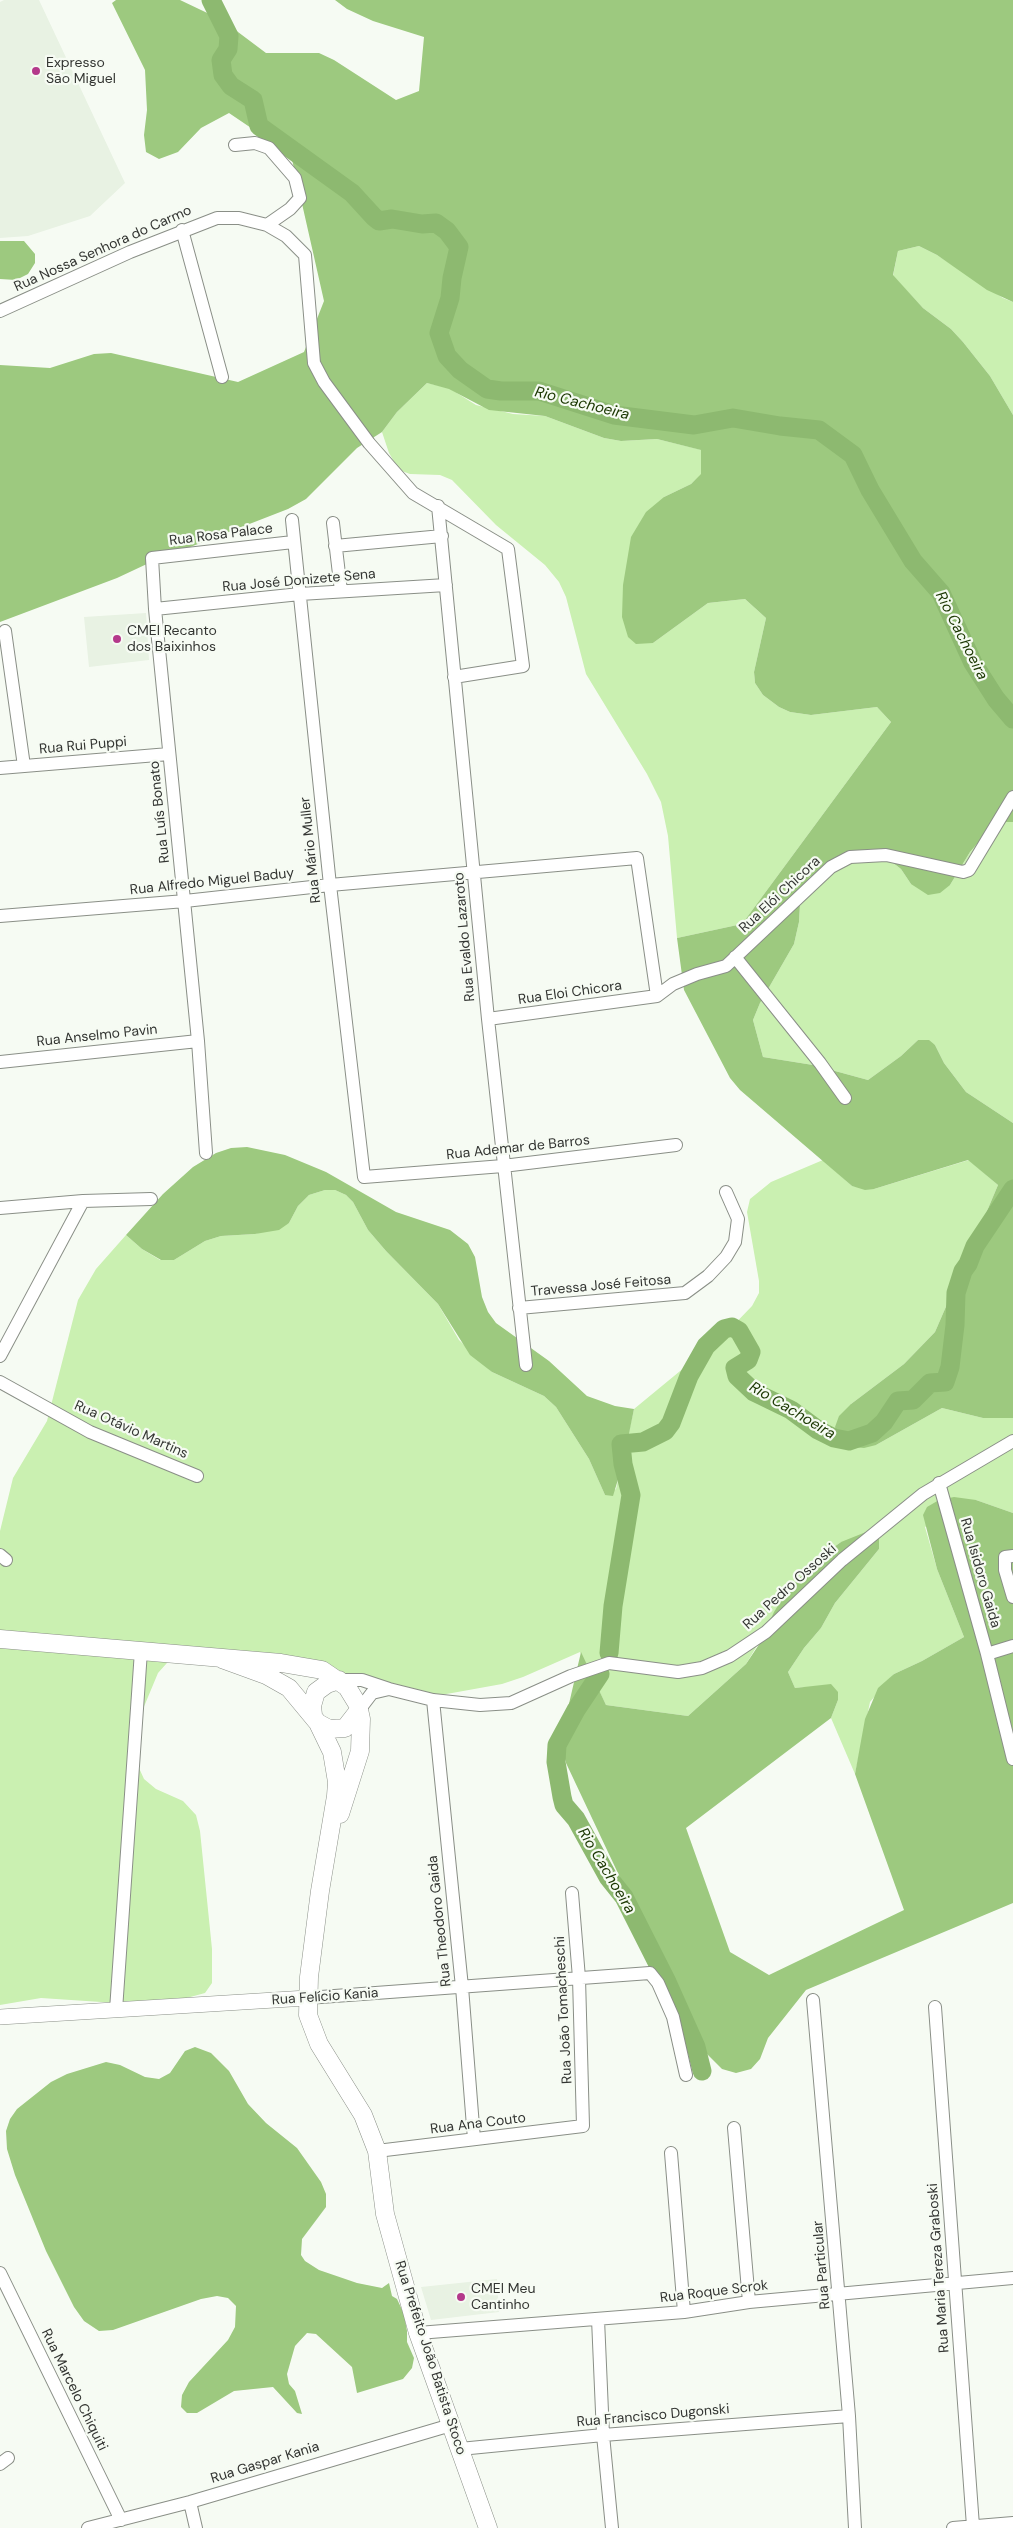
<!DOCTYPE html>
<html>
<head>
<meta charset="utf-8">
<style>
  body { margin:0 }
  canvas { display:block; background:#f6fbf3 }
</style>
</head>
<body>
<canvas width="1013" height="2528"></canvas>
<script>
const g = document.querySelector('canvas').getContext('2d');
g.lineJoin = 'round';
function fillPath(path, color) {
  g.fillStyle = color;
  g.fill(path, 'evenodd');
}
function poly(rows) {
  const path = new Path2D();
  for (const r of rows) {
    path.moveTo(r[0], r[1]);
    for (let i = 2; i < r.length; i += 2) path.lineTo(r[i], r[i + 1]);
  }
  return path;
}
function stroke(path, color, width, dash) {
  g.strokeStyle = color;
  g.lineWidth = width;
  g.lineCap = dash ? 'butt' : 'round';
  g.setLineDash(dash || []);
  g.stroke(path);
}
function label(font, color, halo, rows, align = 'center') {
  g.font = font + ' "DM Sans",sans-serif';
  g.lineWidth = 4.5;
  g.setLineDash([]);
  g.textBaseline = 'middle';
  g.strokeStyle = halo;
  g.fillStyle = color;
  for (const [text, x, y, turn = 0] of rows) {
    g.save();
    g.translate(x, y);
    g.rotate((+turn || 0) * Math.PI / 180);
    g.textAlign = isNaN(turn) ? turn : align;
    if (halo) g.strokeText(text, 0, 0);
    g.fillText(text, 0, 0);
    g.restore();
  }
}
fillPath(poly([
  [4,0,39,0,125,183,90,216,28,236,0,238,0,2],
  [146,613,149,660,89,667,84,617],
  [497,2279,499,2312,431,2320,421,2287]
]), '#e8f2e3');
fillPath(poly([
  [919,246,937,255,1003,298,1013,302,1013,415,990,376,963,342,951,329,923,308,893,276,898,251],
  [427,383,449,388,476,405,513,414,545,416,604,438,621,441,657,439,702,450,702,474,691,484,664,497,653,643,708,603,745,599,766,618,754,672,755,683,763,695,779,707,790,712,811,715,877,707,891,722,742,924,677,938,668,836,661,802,647,774,586,674,566,597,559,582,545,565,496,525,452,480,440,475,410,474,399,470,389,453,382,432,397,412],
  [996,822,1013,822,1013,1123,966,1092,944,1063,935,1045,918,1040,901,1056,868,1080,813,1065,763,1057,753,1020,760,1003,794,944,799,922,800,904,810,877,875,849,901,869,911,884,950,885,970,852],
  [823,1160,852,1186,874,1189,969,1160,998,1185,976,1237,956,1267,948,1302,935,1332,904,1364,851,1404,876,1445,942,1408,983,1418,1013,1418,1013,1513,976,1500,925,1527,937,1569,964,1637,922,1661,894,1674,870,1702,855,1774,831,1718,838,1700,806,1687,795,1688,788,1672,804,1648,821,1628,835,1603,879,1549,841,1542,816,1560,798,1578,746,1664,688,1716,606,1705,580,1652,523,1677,502,1684,441,1695,347,1677,175,1654,158,1673,143,1709,139,1768,144,1779,156,1789,183,1801,196,1815,200,1831,212,1949,212,1983,205,1993,183,1999,116,2003,41,1998,0,2005,0,1531,13,1478,47,1421,78,1300,96,1269,126,1235,142,1249,160,1260,174,1260,205,1241,221,1236,255,1234,289,1223,298,1206,309,1195,325,1190,335,1190,346,1195,353,1202,368,1230,386,1251,438,1304,459,1340,492,1372,544,1396,556,1407,589,1459,605,1495,616,1489,634,1409,725,1334,752,1306,759,1293,759,1281,747,1212,750,1199,771,1182]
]), '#caf0b1');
fillPath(poly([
  [116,0,180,0,222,20,266,53,319,53,334,60,396,100,419,91,424,37,373,21,347,9,335,0,1013,0,1013,302,987,290,937,255,919,246,898,251,893,275,923,308,951,329,963,342,990,376,1013,415,1013,822,996,822,970,852,950,885,940,893,928,895,911,884,901,869,875,849,810,877,800,904,799,922,794,944,760,1003,753,1020,763,1057,813,1065,868,1080,901,1056,918,1040,929,1040,935,1045,944,1063,966,1092,1013,1123,1013,1418,983,1418,942,1408,876,1445,864,1448,853,1447,840,1440,835,1427,839,1416,851,1404,904,1364,935,1332,948,1302,956,1267,976,1237,998,1185,968,1160,874,1189,865,1190,852,1186,740,1090,730,1078,684,990,677,938,742,924,891,722,877,707,811,715,790,712,779,707,763,695,755,683,754,672,766,618,745,599,708,603,653,643,636,644,628,637,622,617,623,585,631,537,646,512,664,497,691,484,701,474,701,450,657,439,621,441,604,438,545,416,489,410,449,389,427,383,397,412,382,432,357,448,306,499,288,509,149,563,117,578,0,622,0,365,50,368,94,354,111,353,238,382,304,352,324,301,291,155,229,113,201,128,178,152,159,159,146,152,144,135,147,110,145,70,112,3],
  [0,241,24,241,35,254,35,263,28,274,16,280,0,279],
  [247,1147,285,1155,326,1172,396,1212,450,1230,468,1244,475,1257,482,1297,488,1312,496,1323,549,1361,587,1396,615,1406,634,1409,623,1463,613,1496,605,1495,589,1459,556,1407,544,1396,492,1372,470,1355,438,1304,386,1251,368,1230,353,1202,346,1195,335,1190,325,1190,309,1195,298,1206,289,1223,279,1230,255,1234,221,1236,205,1241,174,1260,161,1260,142,1249,126,1235,163,1194,193,1167,216,1153,231,1148],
  [954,1497,976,1500,1013,1513,1013,1903,806,1990,768,2038,760,2059,751,2069,736,2073,722,2069,703,2050,690,2026,566,1763,563,1751,565,1721,581,1652,606,1705,688,1716,746,1664,760,1643,774,1612,787,1591,816,1560,841,1542,866,1532,879,1536,879,1549,835,1603,821,1628,804,1648,788,1672,795,1688,831,1684,838,1692,838,1700,831,1718,686,1828,730,1952,769,1975,904,1910,855,1774,865,1719,878,1688,894,1674,922,1661,964,1637,937,1569,923,1515,927,1507,939,1500],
  [195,2047,211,2053,229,2071,248,2104,266,2123,297,2148,321,2182,326,2194,326,2207,302,2239,301,2255,305,2261,319,2270,357,2283,382,2288,389,2283,392,2296,397,2299,404,2314,407,2331,407,2342,414,2358,412,2368,403,2379,357,2393,352,2367,316,2334,307,2333,295,2346,287,2374,289,2384,295,2391,302,2414,297,2413,273,2387,234,2391,197,2413,187,2413,181,2407,182,2395,189,2382,228,2340,235,2327,236,2306,228,2298,217,2296,201,2299,113,2330,99,2331,84,2321,74,2307,46,2251,15,2175,7,2149,6,2131,10,2119,17,2109,51,2082,67,2074,106,2062,120,2065,145,2077,159,2079,170,2073,185,2051]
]), '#9dc97f');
stroke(poly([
  [211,0,229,36,228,49,221,60,223,75,231,86,253,100,259,126,352,193,374,217,379,221,392,219,422,224,436,223,447,231,459,247,452,278,450,298,439,333,447,356,460,370,487,389,501,391,539,391,614,415,694,425,733,418,780,426,819,430,853,455,870,490,913,561,941,593,973,663,996,699,1013,719],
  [609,1653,613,1606,631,1495,623,1464,621,1444,643,1442,665,1431,671,1423,689,1376,706,1346,724,1329,732,1327,739,1331,751,1352,748,1360,735,1368,737,1376,754,1392,791,1410,818,1430,834,1438,849,1441,872,1433,884,1422,898,1401,913,1400,930,1383,945,1382,950,1367,955,1325,956,1293,963,1271,968,1264,975,1246,1013,1189],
  [600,1674,576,1710,557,1745,556,1762,562,1797,564,1805,576,1819,608,1877,624,1897,666,1980,696,2047,702,2071]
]), '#8db970', 19);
const minor = poly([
  [235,145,255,143,269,148,295,178,300,198,290,209,267,225],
  [182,230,222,377],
  [0,311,130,252,217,218,239,218,267,225,286,236,305,255,314,363,324,382,369,443,413,493,508,549,523,666,454,677],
  [438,506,488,1019,526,1365],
  [292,520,330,885,364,1177,503,1166,676,1145],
  [333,523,341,591],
  [335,546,442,536],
  [155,609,300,594,446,585],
  [5,631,24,766],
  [0,768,169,754],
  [0,916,185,901,330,885,637,858,657,996],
  [735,957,820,1063,845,1098],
  [488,1019,657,996,673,984,697,974,726,966,831,867,850,857,886,855,963,872,969,870,1013,797],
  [0,1062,198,1041],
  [206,1153,198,1041,155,609,152,558,293,542],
  [0,1208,83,1201,151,1199],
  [519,1308,685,1293,708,1276,726,1257,735,1242,738,1219,726,1192],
  [0,1356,83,1201],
  [0,1382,90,1432,197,1476],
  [939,1483,987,1654,1013,1759],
  [0,1555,6,1560],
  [1013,1556,1005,1557,1005,1570,1013,1597],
  [987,1654,1013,1646],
  [339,1680,362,1680,389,1689,433,1700,480,1705,511,1703,571,1676,609,1663,678,1672,702,1668,730,1656,766,1632,842,1560,923,1494,1013,1441],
  [433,1700,462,1987,474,2139],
  [359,1710,372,1693,389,1689],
  [307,1998,650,1973,658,1983,673,2017,686,2075],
  [813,2000,849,2416,855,2528],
  [935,2007,973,2526],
  [116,2010,141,1651],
  [734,2128,749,2302],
  [377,2151,583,2126,579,1978,572,1893],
  [671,2153,684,2312],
  [0,2273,121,2520],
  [598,2319,603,2435,612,2528],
  [418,2333,684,2312,749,2302,1013,2278],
  [460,2449,603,2435,849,2416],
  [0,2464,8,2458],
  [190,2502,196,2528],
  [88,2528,190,2502,451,2425],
  [953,2528,1013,2523]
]);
const tertiary = poly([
  [0,2017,307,1998]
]);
const secondary = poly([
  [0,1639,281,1663,322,1670,347,1687,358,1705,361,1719,360,1751,340,1814],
  [222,1659,266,1675,289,1688,318,1723,332,1752,337,1782,336,1796,320,1891,309,1977,308,2015,319,2044,363,2115,377,2151,385,2214,418,2333,488,2528],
  [313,1715,312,1706,316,1692,327,1684,339,1680],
  [318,1723,329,1729,345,1728,359,1710]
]);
stroke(minor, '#8a8f87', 14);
stroke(tertiary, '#8a8f87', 16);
stroke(secondary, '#8a8f87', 19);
stroke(minor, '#fff', 12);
stroke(tertiary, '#fff', 15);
stroke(secondary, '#fff', 18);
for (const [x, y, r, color] of [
  [36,71,5,"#b4398b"],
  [117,639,5,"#b4398b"],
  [461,2297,5,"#b4398b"]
]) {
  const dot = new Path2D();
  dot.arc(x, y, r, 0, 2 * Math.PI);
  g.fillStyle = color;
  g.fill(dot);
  stroke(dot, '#f6fbf3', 2);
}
label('14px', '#333532', '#f6fbf3', [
  ["Expresso",46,63],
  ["São Miguel",46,79],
  ["CMEI Recanto",127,631],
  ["dos Baixinhos",127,647],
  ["CMEI Meu",471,2289],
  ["Cantinho",471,2305]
], 'left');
label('14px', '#333532', '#f6fbf3', [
  ["Rua Nossa Senhora do Carmo",103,249,-24],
  ["Rua Rosa Palace",221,535,-7],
  ["Rua José Donizete Sena",299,581,-5],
  ["Rua Rui Puppi",83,746,-5],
  ["Rua Luís Bonato",160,812,-96],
  ["Rua Mário Muller",311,850,-96],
  ["Rua Alfredo Miguel Baduy",212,882,-6],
  ["Rua Elói Chicora",780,895,-43],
  ["Rua Evaldo Lazaroto",465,937,-95],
  ["Rua Eloi Chicora",570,993,-8],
  ["Rua Anselmo Pavin",97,1036,-6],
  ["Rua Ademar de Barros",518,1148,-6],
  ["Travessa José Feitosa",601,1286,-5],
  ["Rua Otávio Martins",131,1430,24],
  ["Rua Isidoro Gaida",980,1573,74],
  ["Rua Pedro Ossoski",790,1587,-42],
  ["Rua Theodoro Gaida",440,1921,-96],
  ["Rua Felício Kania",325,1997,-4],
  ["Rua João Tomacheschi",564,2010,-93],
  ["Rua Ana Couto",478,2124,-7],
  ["Rua Particular",822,2265,-95],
  ["Rua Maria Tereza Graboski",939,2268,-94],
  ["Rua Roque Scrok",714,2292,-7],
  ["Rua Prefeito João Batista Stoco",430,2358,72],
  ["Rua Marcelo Chiquiti",74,2390,64],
  ["Rua Francisco Dugonski",653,2416,-5],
  ["Rua Gaspar Kania",265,2463,-17]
]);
label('italic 15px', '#1b3702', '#f6fbf3', [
  ["Rio Cachoeira",582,404,14],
  ["Rio Cachoeira",961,636,63],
  ["Rio Cachoeira",792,1411,31],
  ["Rio Cachoeira",606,1871,59]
]);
</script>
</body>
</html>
